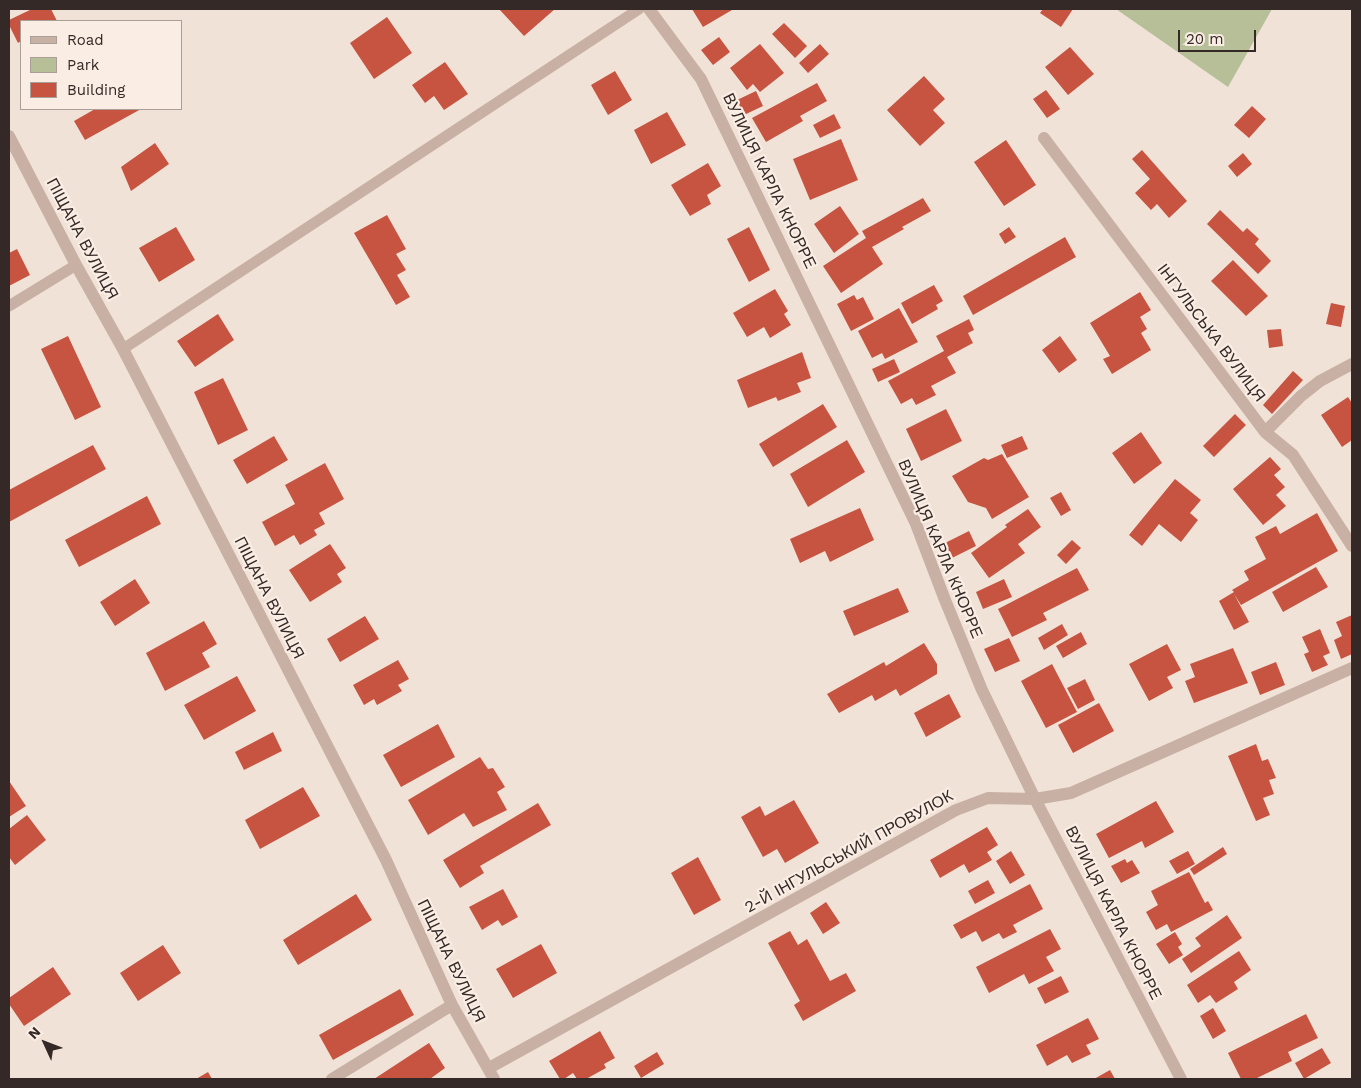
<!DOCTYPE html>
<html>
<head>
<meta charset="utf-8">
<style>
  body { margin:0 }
  #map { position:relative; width:1361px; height:1088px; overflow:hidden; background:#f1e2d8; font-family:"Work Sans",sans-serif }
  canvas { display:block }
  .frame { position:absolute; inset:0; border:10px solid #342926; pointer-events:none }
  .legend { position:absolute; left:20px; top:20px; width:162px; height:90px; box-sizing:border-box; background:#f9ede4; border:1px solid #aa9f98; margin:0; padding:6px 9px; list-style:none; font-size:15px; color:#342926 }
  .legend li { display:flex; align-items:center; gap:10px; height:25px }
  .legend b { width:25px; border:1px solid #aa9f98 }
  .north { position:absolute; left:20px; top:1018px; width:50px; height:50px; -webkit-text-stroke:4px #f9ede4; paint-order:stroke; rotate:313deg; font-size:14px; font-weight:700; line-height:20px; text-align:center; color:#342926 }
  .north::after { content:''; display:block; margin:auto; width:18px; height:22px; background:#342926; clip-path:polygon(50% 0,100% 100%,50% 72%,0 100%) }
  .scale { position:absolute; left:1178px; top:30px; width:78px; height:22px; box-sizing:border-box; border:2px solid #342926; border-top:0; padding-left:6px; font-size:15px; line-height:18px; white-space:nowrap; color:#342926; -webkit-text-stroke:4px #f9ede4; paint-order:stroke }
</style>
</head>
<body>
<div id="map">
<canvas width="1361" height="1088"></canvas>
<div class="frame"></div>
<ul class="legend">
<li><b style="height:6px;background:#c8b1a4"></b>Road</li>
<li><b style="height:14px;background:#b6bf98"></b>Park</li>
<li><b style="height:14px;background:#c65441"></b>Building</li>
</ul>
<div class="north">N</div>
<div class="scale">20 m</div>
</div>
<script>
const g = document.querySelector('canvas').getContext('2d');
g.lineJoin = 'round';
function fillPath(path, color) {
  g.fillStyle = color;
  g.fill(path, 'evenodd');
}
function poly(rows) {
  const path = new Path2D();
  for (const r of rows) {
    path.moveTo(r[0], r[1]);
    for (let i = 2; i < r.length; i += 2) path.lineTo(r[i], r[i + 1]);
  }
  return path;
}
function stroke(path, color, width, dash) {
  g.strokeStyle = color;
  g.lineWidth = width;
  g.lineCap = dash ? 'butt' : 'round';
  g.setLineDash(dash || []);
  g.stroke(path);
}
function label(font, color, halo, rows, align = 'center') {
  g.font = font + ' "Work Sans",sans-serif';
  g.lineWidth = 4.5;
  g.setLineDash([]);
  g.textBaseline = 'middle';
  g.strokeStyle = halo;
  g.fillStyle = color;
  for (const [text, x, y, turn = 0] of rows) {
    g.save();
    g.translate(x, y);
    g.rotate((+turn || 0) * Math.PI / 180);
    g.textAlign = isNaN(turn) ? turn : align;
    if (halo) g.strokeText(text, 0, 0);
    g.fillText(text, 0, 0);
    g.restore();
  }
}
fillPath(poly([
  [1116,9,1272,9,1228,87]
]), '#b6bf98');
fillPath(poly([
  [32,9,51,9,57,21,21,21,21,41,18,43,9,25,9,20],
  [499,9,555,9,524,36],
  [692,9,732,9,732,10,703,27],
  [1043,9,1073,9,1061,27,1040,13],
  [387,17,412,53,374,79,350,43],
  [784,23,807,46,795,58,772,34],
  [719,37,730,52,713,65,701,50],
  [760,44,784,73,760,92,753,84,747,90,730,68],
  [820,44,829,54,808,73,799,63],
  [1070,47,1094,74,1068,95,1045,67],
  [445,62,468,94,444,110,434,96,425,103,412,85],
  [615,71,632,100,608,115,591,85],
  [924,76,945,99,933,110,945,123,920,146,887,110],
  [817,83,827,101,800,116,803,121,766,142,752,118],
  [1046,90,1060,109,1047,118,1033,99],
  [756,91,763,106,744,115,737,100],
  [1252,106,1266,119,1249,138,1234,125],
  [95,109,141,109,85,140,74,121],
  [667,112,686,145,651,164,634,130],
  [834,114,841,128,820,138,813,125],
  [841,139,858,180,810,200,793,159],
  [1006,140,1036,185,1004,206,974,162],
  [155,143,169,164,131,191,121,167],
  [1142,150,1187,201,1169,218,1157,204,1151,210,1135,193,1150,179,1132,159],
  [1243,153,1252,164,1237,177,1228,166],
  [708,163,721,186,707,195,711,204,690,216,671,185],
  [923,198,931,211,902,227,904,229,872,247,883,264,841,293,823,266,866,238,862,231],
  [840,206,859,234,834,253,814,224],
  [1220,210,1243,232,1247,228,1259,239,1255,244,1271,261,1258,274,1207,224],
  [387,215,406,249,396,254,406,270,397,275,410,297,396,305,354,233],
  [176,227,195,260,159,282,139,248],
  [749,227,770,270,749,282,727,239],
  [1009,227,1016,237,1005,244,999,234],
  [1065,237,1076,257,973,315,963,296],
  [17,249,30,275,9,286,9,253],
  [1233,260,1268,296,1246,316,1211,281],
  [934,285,943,301,936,305,938,309,912,324,901,303],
  [775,289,788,311,784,314,791,325,770,338,764,327,747,337,733,313],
  [1140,292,1151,310,1140,317,1147,329,1141,333,1151,350,1112,374,1103,359,1110,356,1090,323],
  [854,295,857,300,863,297,874,319,851,331,837,304],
  [1331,303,1345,306,1341,327,1326,324],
  [899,308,918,342,885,359,882,353,872,358,858,331],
  [218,314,234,340,195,367,177,341],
  [969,319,974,330,968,333,973,343,947,357,956,373,931,386,936,395,916,405,912,398,901,404,888,381,944,351,936,336],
  [1281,329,1283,346,1269,348,1267,330],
  [68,336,101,407,75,420,41,349],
  [1060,336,1077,360,1059,373,1042,350],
  [802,352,811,378,797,383,801,392,778,401,776,397,748,408,737,380],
  [894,359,900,372,878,382,872,369],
  [1293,371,1303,380,1272,414,1263,405],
  [223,378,248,430,218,445,194,392],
  [1348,397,1352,403,1352,440,1342,447,1321,415],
  [823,404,837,427,773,467,759,444],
  [946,409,962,441,921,461,906,429],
  [1235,414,1246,425,1214,457,1203,446],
  [1141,432,1162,463,1134,484,1112,453],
  [274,436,288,460,247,484,233,460],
  [1022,436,1028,449,1007,458,1001,445],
  [847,440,865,472,808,507,790,474],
  [93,445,106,469,9,522,9,490],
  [1002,454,1029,497,992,519,986,508,968,502,952,476,984,458,988,460],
  [1270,457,1281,469,1274,475,1285,487,1276,495,1286,506,1263,525,1233,489],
  [325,463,344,499,319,513,325,524,314,530,317,535,300,545,294,535,275,546,262,522,295,504,285,485],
  [1175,479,1201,500,1190,513,1198,520,1181,542,1159,524,1142,546,1129,535],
  [1061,492,1071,510,1061,516,1050,498],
  [147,496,161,524,79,567,65,540],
  [860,508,874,540,830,562,825,551,800,563,790,539],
  [1028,509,1041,527,1018,544,1025,553,989,578,971,553,1007,527,1005,525],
  [1317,513,1338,551,1241,605,1234,594,1249,622,1234,630,1219,601,1234,592,1232,590,1249,580,1244,571,1266,559,1255,537,1276,526,1280,534],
  [969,531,976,546,952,558,945,543],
  [1072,540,1081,548,1066,564,1057,555],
  [330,544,346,568,337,574,342,582,310,602,289,570],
  [1316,567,1328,587,1283,612,1272,592],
  [1077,568,1089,590,1043,613,1047,620,1012,637,998,609],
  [135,579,150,603,115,626,100,602],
  [1004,579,1012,597,983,609,976,592],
  [898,588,909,612,854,636,843,611],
  [1352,615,1352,654,1341,659,1334,640,1342,636,1336,622],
  [365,616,379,639,340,662,327,639],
  [204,621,217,644,202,653,210,667,165,691,146,653],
  [1062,624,1068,635,1044,650,1038,638],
  [1320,629,1330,653,1323,656,1328,665,1312,672,1304,654,1309,652,1302,637],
  [1081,632,1087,644,1063,658,1056,646],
  [1009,638,1020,661,995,672,984,649],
  [924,643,937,664,937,674,900,696,896,689,875,701,872,695,839,713,827,694,884,662,886,666],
  [1167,644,1181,670,1167,677,1173,688,1149,701,1129,664],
  [1233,648,1248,683,1194,703,1185,681,1195,677,1190,664],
  [398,660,409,679,398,685,402,691,377,705,374,699,364,705,353,685],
  [1276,662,1285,685,1260,695,1251,672],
  [1052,664,1077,712,1046,728,1021,681],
  [237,676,256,711,204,740,184,705],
  [1085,679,1095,700,1078,709,1067,688],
  [949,694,961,717,926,737,914,713],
  [1099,703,1114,731,1073,753,1058,725],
  [438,724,455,757,401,787,383,755],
  [273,732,282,751,244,770,235,752],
  [1256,744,1262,761,1268,759,1276,778,1269,780,1274,794,1263,798,1270,815,1256,821,1228,756],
  [480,757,488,769,493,768,505,787,497,792,507,810,473,827,464,813,428,835,408,800],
  [9,781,26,806,9,817],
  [303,787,320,816,260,849,245,820],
  [794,800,819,843,785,863,777,849,763,857,741,817,760,806,765,816],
  [1156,801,1174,832,1145,848,1142,841,1109,858,1096,834],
  [538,803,551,825,480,866,484,873,460,888,443,860],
  [27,815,46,840,15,865,9,857,9,829],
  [987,827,998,845,987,852,992,860,969,873,964,864,940,878,930,860],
  [1223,847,1227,854,1194,875,1190,869],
  [1011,851,1025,875,1010,884,996,861],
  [1188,851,1195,864,1177,874,1169,861],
  [698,857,721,900,694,915,671,873],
  [1125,859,1127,863,1132,860,1140,873,1121,883,1111,866],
  [1189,872,1205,903,1208,901,1213,910,1171,932,1167,924,1156,930,1146,912,1158,905,1151,891],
  [988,880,995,893,975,904,968,891],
  [1030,884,1043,909,1013,925,1017,932,1003,939,999,933,982,942,976,931,961,939,953,925],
  [503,889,518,917,502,926,498,920,482,930,469,907],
  [356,894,372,920,298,965,283,940],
  [826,902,840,923,823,934,810,913],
  [1227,915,1242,938,1191,973,1182,959,1201,946,1195,938],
  [1050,929,1061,949,1046,957,1054,971,1029,984,1024,974,989,993,976,967],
  [790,931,798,945,807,939,830,981,846,973,856,991,803,1021,794,1005,800,1001,768,943],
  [1175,932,1182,944,1178,947,1183,955,1169,964,1156,944],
  [541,944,557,973,513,998,496,969],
  [163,945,181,973,138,1001,120,973],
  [1239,951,1251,970,1234,982,1238,989,1216,1003,1210,995,1198,1003,1187,985],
  [53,967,71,994,24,1026,9,1004,9,998],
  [1061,976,1069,992,1045,1004,1037,988],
  [400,989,414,1015,333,1060,319,1035],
  [1213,1008,1226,1031,1213,1039,1200,1016],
  [1306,1014,1318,1038,1288,1052,1292,1061,1255,1079,1241,1079,1228,1053],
  [1088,1018,1099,1039,1086,1045,1091,1054,1072,1063,1067,1055,1047,1066,1036,1045],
  [600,1031,615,1058,604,1064,606,1068,586,1079,577,1079,573,1073,564,1079,560,1079,549,1061],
  [429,1043,445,1068,430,1079,374,1079],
  [1322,1048,1331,1063,1304,1079,1295,1063],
  [657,1052,664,1064,641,1078,634,1066],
  [1110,1070,1115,1079,1094,1079],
  [208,1072,212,1079,196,1079]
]), '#c65441');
stroke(poly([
  [9,306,76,265],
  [123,349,639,9]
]), '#c8b1a4', 11);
stroke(poly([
  [649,9,701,79,916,524,945,600,982,690,1035,799,1181,1079],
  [9,136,76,265,123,349,386,860,452,1005,494,1079],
  [1044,138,1265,432,1293,455,1352,546],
  [1265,432,1301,396,1320,381,1352,364],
  [489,1068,956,810,988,798,1035,799,1071,793,1352,668],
  [332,1079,452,1005]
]), '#c8b1a4', 12);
label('16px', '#342926', '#f9ede4', [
  ["ВУЛИЦЯ КАРЛА КНОРРЕ",769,181,64],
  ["ПІЩАНА ВУЛИЦЯ",82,239,62],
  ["ІНГУЛЬСЬКА ВУЛИЦЯ",1211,333,53],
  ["ВУЛИЦЯ КАРЛА КНОРРЕ",940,549,67],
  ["ПІЩАНА ВУЛИЦЯ",269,598,63],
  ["2-Й ІНГУЛЬСЬКИЙ ПРОВУЛОК",849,852,-29],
  ["ВУЛИЦЯ КАРЛА КНОРРЕ",1113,913,63],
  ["ПІЩАНА ВУЛИЦЯ",451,961,64]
]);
</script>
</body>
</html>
